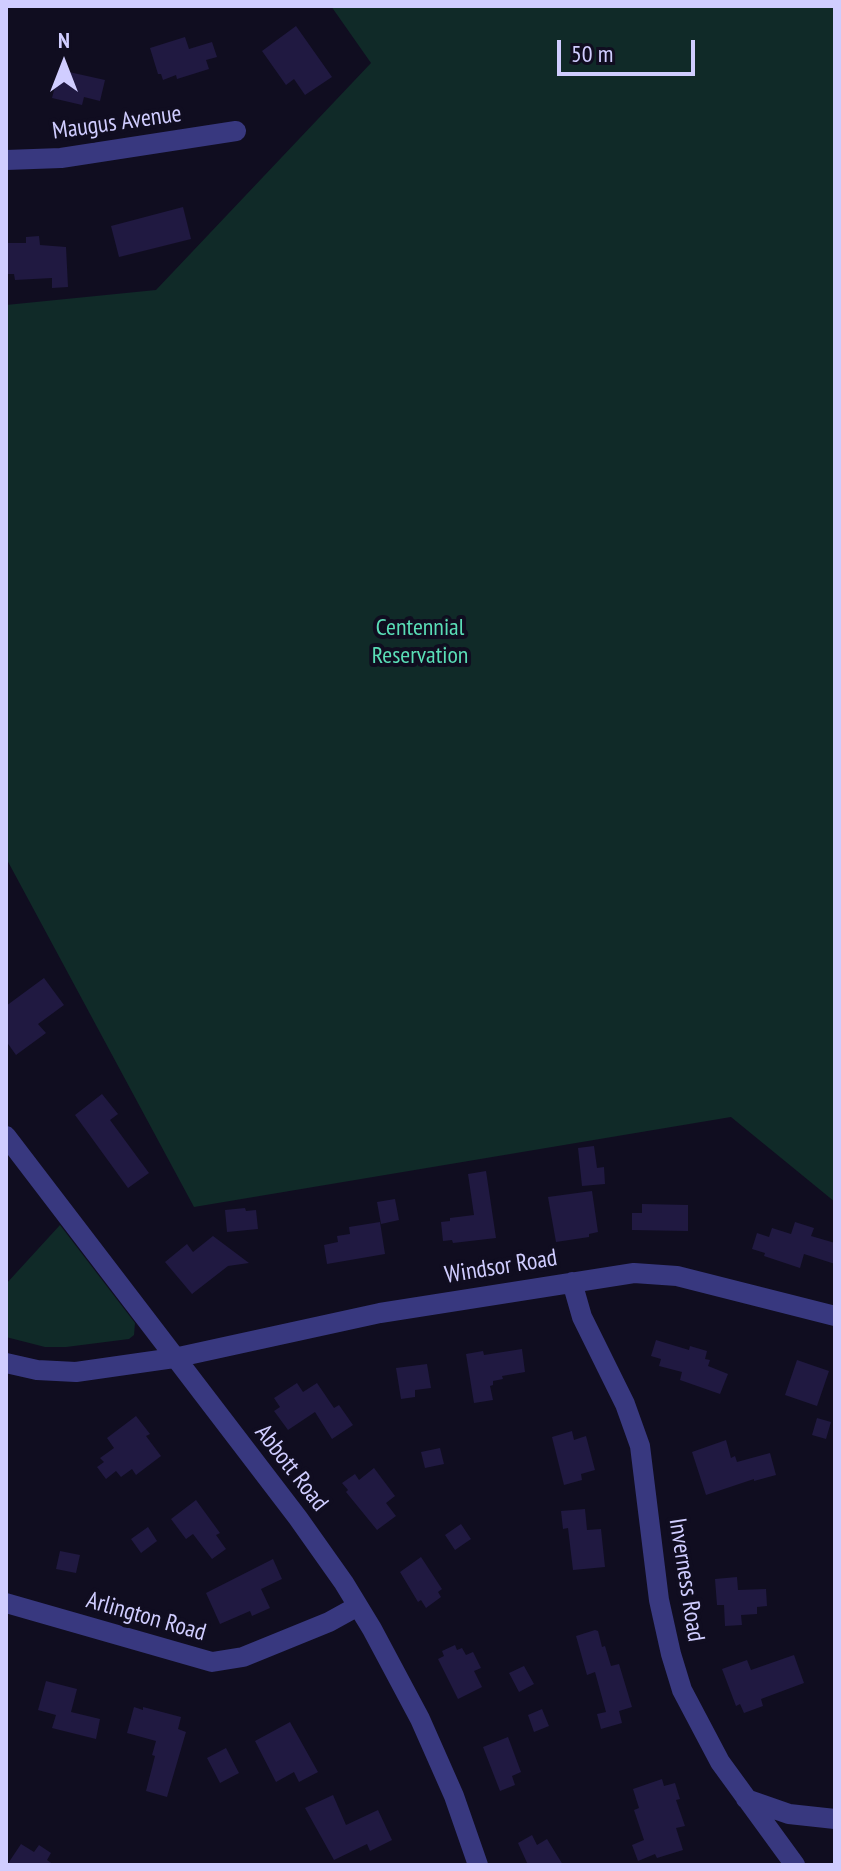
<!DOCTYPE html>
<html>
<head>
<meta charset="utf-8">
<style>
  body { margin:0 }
  #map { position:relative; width:841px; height:1871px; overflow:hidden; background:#100d20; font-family:"PT Sans Narrow",sans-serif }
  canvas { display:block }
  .frame { position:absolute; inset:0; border:8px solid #d0cdff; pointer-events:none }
  .north { position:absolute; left:24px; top:24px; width:80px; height:80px; -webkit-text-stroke:6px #100d20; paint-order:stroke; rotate:0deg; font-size:22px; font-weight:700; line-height:32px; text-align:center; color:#d0cdff }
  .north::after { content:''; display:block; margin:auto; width:28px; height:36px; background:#d0cdff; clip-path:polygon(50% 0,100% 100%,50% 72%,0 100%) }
  .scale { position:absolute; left:557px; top:40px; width:138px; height:36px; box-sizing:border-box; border:4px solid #d0cdff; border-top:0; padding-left:10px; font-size:24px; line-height:28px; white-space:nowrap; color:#d0cdff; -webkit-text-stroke:6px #100d20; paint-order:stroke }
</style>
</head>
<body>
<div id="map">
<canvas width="841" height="1871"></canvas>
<div class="frame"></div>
<div class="north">N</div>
<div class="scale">50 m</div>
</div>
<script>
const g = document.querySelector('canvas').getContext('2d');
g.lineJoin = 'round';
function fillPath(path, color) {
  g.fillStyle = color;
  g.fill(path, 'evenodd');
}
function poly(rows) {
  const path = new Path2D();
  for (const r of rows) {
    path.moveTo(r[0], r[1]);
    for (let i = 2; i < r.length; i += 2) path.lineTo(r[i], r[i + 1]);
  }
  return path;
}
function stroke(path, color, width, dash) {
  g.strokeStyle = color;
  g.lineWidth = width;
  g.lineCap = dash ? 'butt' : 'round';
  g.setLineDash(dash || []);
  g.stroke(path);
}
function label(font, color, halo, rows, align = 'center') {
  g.font = font + ' "PT Sans Narrow",sans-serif';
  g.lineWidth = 8;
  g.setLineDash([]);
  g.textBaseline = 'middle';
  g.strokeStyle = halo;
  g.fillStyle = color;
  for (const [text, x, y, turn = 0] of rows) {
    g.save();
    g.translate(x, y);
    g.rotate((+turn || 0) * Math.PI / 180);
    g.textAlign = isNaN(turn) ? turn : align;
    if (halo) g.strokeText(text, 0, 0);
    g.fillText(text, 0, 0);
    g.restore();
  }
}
fillPath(poly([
  [331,6,835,6,835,1202,731,1117,194,1207,6,858,6,305,156,290,371,63],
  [60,1225,135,1323,134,1335,129,1339,66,1347,45,1347,6,1337,6,1284]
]), '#102a28');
fillPath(poly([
  [296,26,332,77,305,95,294,79,286,85,262,51],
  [185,37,189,49,212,42,217,57,206,60,209,69,177,79,176,75,163,80,161,74,158,74,150,48],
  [69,72,105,80,100,101,84,97,82,105,52,98,58,75,68,77],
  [183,207,191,239,119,257,111,226],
  [39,236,40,245,66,247,68,287,52,288,52,278,15,280,14,274,6,274,6,243,26,243,26,237],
  [44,978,64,1005,38,1024,46,1033,16,1055,6,1041,6,1006],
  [102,1094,118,1114,110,1120,149,1173,128,1188,75,1115],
  [594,1146,597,1168,604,1167,605,1184,582,1186,578,1148],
  [486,1171,496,1238,453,1243,452,1240,443,1241,441,1222,450,1221,450,1218,474,1215,468,1174],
  [592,1191,598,1232,589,1234,589,1237,556,1242,548,1197],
  [395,1199,399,1220,381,1224,377,1202],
  [642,1204,688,1205,688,1231,632,1230,632,1213,642,1213],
  [245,1208,246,1211,256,1210,258,1229,227,1232,225,1210],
  [380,1222,385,1254,327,1264,324,1245,338,1242,337,1236,350,1234,349,1227],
  [795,1222,814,1228,811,1236,835,1243,835,1264,804,1254,800,1268,764,1256,765,1253,752,1249,757,1233,769,1237,772,1228,791,1234],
  [213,1236,249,1263,228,1266,192,1294,165,1262,187,1244,193,1252],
  [656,1340,689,1350,690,1346,707,1351,705,1359,710,1360,708,1366,728,1374,720,1394,680,1380,682,1372,659,1366,661,1359,651,1356],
  [522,1349,525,1372,502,1376,503,1379,493,1381,493,1385,490,1386,493,1400,474,1403,466,1354,483,1351,484,1355],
  [797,1360,829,1371,817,1406,785,1395],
  [427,1364,431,1388,415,1390,415,1397,401,1399,396,1368],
  [297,1383,303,1392,317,1383,334,1408,339,1405,353,1425,332,1439,315,1412,288,1430,274,1411,280,1407,274,1398],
  [136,1416,150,1434,146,1436,161,1456,136,1475,132,1469,121,1477,116,1471,106,1479,97,1467,104,1462,100,1458,114,1448,107,1438],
  [817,1418,831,1422,826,1439,812,1435],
  [572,1431,574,1440,586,1436,595,1470,581,1474,582,1480,564,1485,552,1437],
  [726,1440,731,1458,735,1456,737,1462,770,1453,776,1475,754,1481,754,1479,706,1495,692,1452],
  [440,1448,444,1464,425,1468,421,1452],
  [374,1468,395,1496,386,1503,396,1516,377,1530,346,1492,348,1490,342,1483,355,1474,359,1480],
  [196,1500,220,1533,216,1535,226,1549,212,1559,193,1534,186,1539,171,1519],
  [585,1509,587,1530,601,1529,605,1567,573,1570,568,1528,563,1529,561,1511],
  [461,1524,471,1539,455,1550,445,1535],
  [148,1527,157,1541,141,1553,131,1539],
  [60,1551,80,1555,76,1573,56,1569],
  [421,1557,442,1589,438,1592,441,1597,426,1608,421,1600,418,1602,400,1572],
  [273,1559,282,1579,261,1589,270,1608,252,1616,250,1611,220,1624,206,1593],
  [737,1577,738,1590,766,1589,767,1606,757,1607,757,1614,741,1615,742,1625,725,1626,724,1605,717,1605,715,1579],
  [595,1630,598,1631,602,1647,605,1646,611,1666,619,1664,632,1707,619,1711,622,1723,601,1729,597,1714,606,1712,595,1672,587,1675,576,1636],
  [455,1645,457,1650,462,1648,466,1655,473,1652,481,1668,474,1671,482,1687,458,1699,438,1659,444,1656,442,1651],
  [794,1655,804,1683,761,1699,763,1706,744,1713,740,1704,736,1706,722,1669,747,1660,751,1670],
  [524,1666,534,1684,519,1692,509,1673],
  [46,1681,77,1689,71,1712,100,1719,96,1739,52,1728,56,1715,38,1710],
  [134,1707,143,1710,143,1707,181,1717,178,1729,186,1732,167,1797,146,1791,155,1756,152,1755,156,1741,127,1733],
  [542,1709,549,1726,534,1732,528,1715],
  [290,1722,318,1772,299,1782,294,1772,276,1782,255,1741],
  [508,1737,521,1772,512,1776,515,1785,500,1791,483,1747],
  [226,1748,239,1773,220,1783,207,1758],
  [662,1779,664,1786,675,1783,680,1799,676,1800,685,1826,676,1828,683,1850,657,1858,655,1854,638,1861,632,1845,644,1840,634,1810,639,1808,633,1789],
  [333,1795,346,1825,378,1810,392,1840,370,1851,367,1844,334,1860,305,1808],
  [532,1835,537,1845,547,1839,563,1865,528,1865,518,1843],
  [21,1844,34,1852,39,1845,51,1853,47,1860,54,1865,7,1865]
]), '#201941');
stroke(poly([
  [6,160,61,158,236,131],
  [6,1136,298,1518,344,1583,372,1629,420,1719,454,1796,478,1865],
  [572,1282,582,1317,625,1404,640,1446,659,1600,671,1654,682,1690,720,1762,795,1865],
  [6,1363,37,1370,76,1372,174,1358,380,1313,634,1273,677,1276,835,1316],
  [6,1603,212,1662,243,1657,329,1622,358,1606],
  [746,1799,789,1814,835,1819]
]), '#38387f', 20);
label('24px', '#d0cdff', '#100d20', [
  ["Maugus Avenue",117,123,-8],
  ["Windsor Road",501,1267,-9],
  ["Abbott Road",291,1468,52],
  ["Inverness Road",686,1580,81],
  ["Arlington Road",146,1617,16]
]);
label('24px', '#5adeb7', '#100d20', [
  ["Centennial",420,628],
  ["Reservation",420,656]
]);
</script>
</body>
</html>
